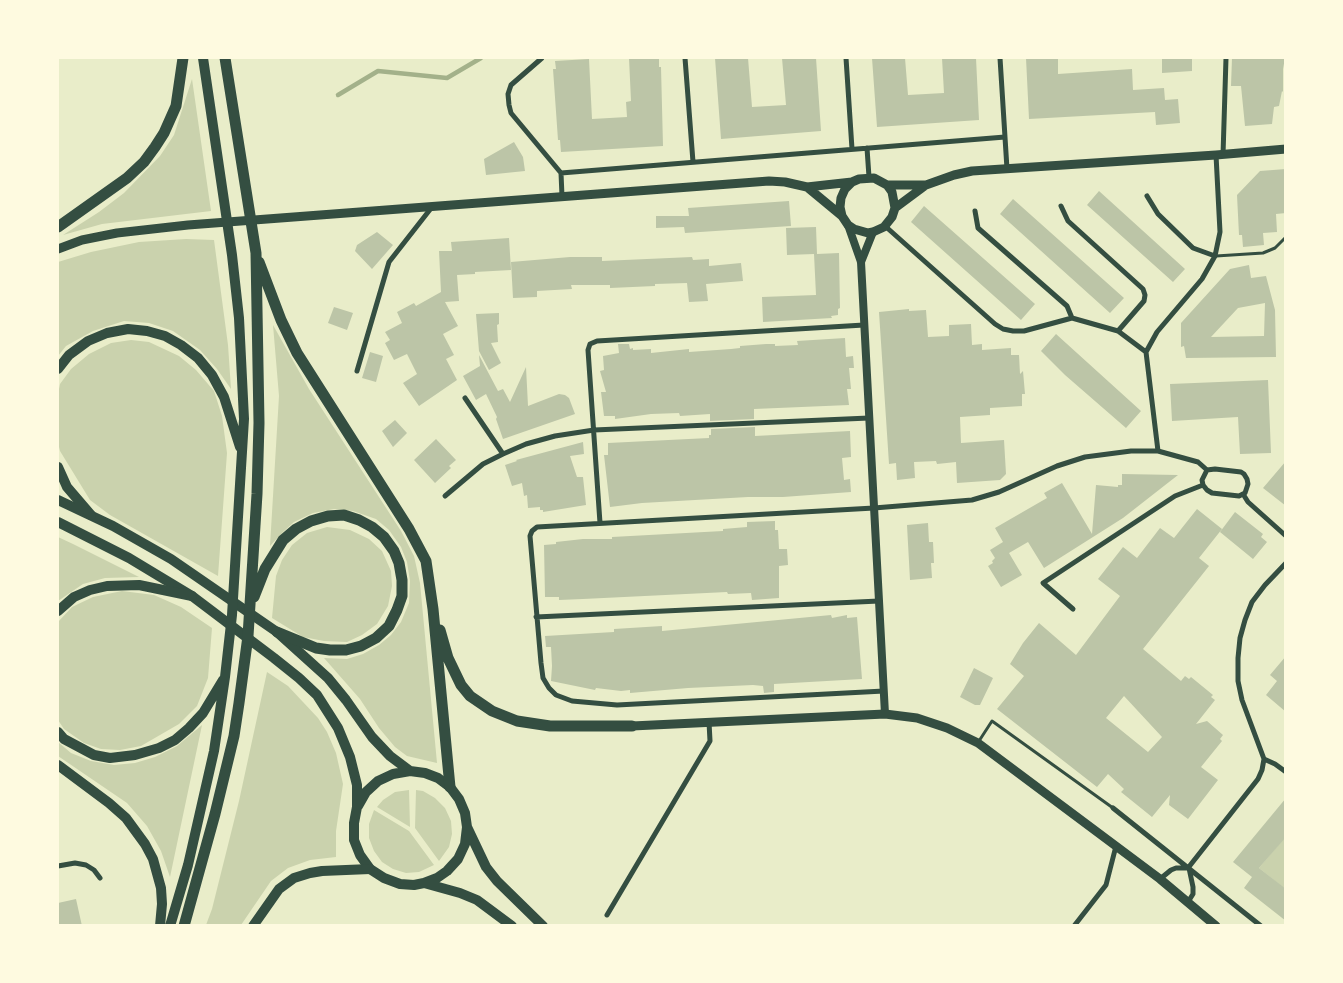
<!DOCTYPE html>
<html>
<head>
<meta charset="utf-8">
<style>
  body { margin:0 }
  #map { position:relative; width:1343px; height:983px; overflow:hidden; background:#e9edc9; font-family:"Fira Sans Condensed",sans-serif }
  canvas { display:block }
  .frame { position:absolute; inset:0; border:59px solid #fefae0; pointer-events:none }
</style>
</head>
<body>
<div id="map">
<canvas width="1343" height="983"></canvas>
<div class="frame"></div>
</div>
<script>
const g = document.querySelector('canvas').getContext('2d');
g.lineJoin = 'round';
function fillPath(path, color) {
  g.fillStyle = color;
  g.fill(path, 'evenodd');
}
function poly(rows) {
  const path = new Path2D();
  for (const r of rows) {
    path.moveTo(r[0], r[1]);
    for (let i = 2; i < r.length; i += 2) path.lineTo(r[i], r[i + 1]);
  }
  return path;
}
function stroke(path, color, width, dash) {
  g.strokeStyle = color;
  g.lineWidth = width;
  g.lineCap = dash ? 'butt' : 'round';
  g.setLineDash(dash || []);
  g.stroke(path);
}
fillPath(poly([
  [192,79,211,211,102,224,63,235,99,212,124,193,160,156,174,135],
  [186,239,214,240,228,345,231,389,217,369,200,350,173,331,149,323,124,321,93,331,66,346,58,356,58,262,91,252,139,242],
  [273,325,309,389,401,531,414,556,420,583,437,763,407,756,395,747,379,728,360,699,324,658,347,659,363,654,379,645,391,635,401,622,409,603,410,581,407,562,401,547,389,530,376,519,353,511,334,509,313,513,294,522,283,532,270,546,279,396],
  [131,340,149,342,179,356,196,370,214,391,222,416,227,453,218,576,110,515,90,500,60,451,58,443,58,394,60,384,71,369,89,354,111,343],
  [327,527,350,530,369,539,382,551,391,571,392,586,388,606,377,624,362,635,347,642,324,641,303,637,272,618,276,576,282,560,292,545,307,533],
  [58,537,73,544,139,577,105,578,83,584,58,601],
  [122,591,154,595,181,607,212,628,208,678,197,706,179,724,141,746,120,750,101,749,84,743,64,729,58,720,58,622,72,607,93,597],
  [267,672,288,686,318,718,327,732,336,753,343,784,336,831,336,857,310,860,288,868,271,881,241,925,206,925,212,909,239,801],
  [202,725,170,877,161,851,147,826,127,803,58,756,58,742,71,753,91,761,114,765,135,763,155,757,177,746],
  [409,790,410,827,377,807,383,800,395,792],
  [416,790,423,791,435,798,445,808,451,821,452,834,449,847,439,861,415,828],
  [374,810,409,831,434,865,419,872,406,873,393,869,382,862,374,851,369,838,369,824],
  [1285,837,1285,889,1259,868]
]), '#cad2ad');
stroke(poly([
  [338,95,378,71,447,78,481,58]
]), '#a3b18a', 4.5);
fillPath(poly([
  [629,58,659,58,659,67,661,67,663,146,561,152,560,140,558,140,553,69,556,69,555,61,589,59,592,119,627,117,626,102,631,101],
  [715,58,748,58,752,107,786,105,782,58,816,58,821,131,721,139],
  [872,58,905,58,908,95,944,93,942,58,976,58,979,120,877,127],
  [1026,58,1058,58,1058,74,1132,69,1133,90,1164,88,1165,100,1178,99,1180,123,1156,125,1155,112,1029,119],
  [1162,58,1192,58,1192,71,1162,73],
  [1232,58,1285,58,1283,69,1283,92,1282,91,1279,106,1274,107,1272,124,1245,126,1241,86,1231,86],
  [514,142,523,157,525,171,486,175,484,159],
  [1286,169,1286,213,1276,214,1277,232,1263,233,1264,245,1243,247,1242,235,1239,235,1237,195,1260,171],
  [1099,191,1185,269,1173,282,1087,205],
  [1013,199,1124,298,1110,313,1000,214],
  [789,201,791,226,685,233,684,227,656,228,656,216,689,216,688,208],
  [924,206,1035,304,1021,320,911,222],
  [816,227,817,254,839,253,840,308,838,309,838,315,831,316,832,318,763,322,762,297,816,295,814,254,787,255,786,228],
  [377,232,393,245,372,269,355,251,357,245],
  [509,238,511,270,475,272,475,274,457,275,459,301,445,302,458,326,443,334,454,355,446,359,457,380,419,406,403,383,417,374,407,354,394,360,385,343,390,340,385,332,402,323,397,312,414,303,416,306,441,292,439,251,452,251,451,242],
  [570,257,602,257,602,261,692,257,693,260,709,259,709,266,741,263,743,281,706,284,708,301,689,302,687,283,655,284,655,286,610,288,610,285,571,285,572,289,537,291,537,297,513,298,511,262],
  [1249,265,1251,278,1266,276,1275,310,1276,357,1186,358,1184,346,1181,347,1181,323,1230,269],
  [1265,303,1264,336,1211,337,1238,308],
  [334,307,353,313,347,330,328,323],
  [909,309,909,311,926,310,928,337,949,336,949,325,971,324,972,345,982,344,982,350,1011,348,1011,355,1019,355,1020,374,1023,371,1025,394,1022,394,1022,406,990,408,990,415,960,417,961,443,1004,440,1006,474,1000,480,957,483,956,462,937,464,936,461,914,462,915,478,897,480,896,463,889,464,879,312],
  [499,313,499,324,497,325,498,342,491,343,501,363,489,370,479,351,476,314],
  [1056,334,1141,411,1126,428,1065,375,1041,351],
  [845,338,846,357,853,356,854,368,849,368,851,389,847,389,849,405,754,409,754,419,710,421,710,414,680,416,679,413,651,414,615,419,615,416,604,416,601,392,606,392,600,371,604,370,603,356,619,353,618,344,629,344,630,349,633,348,633,350,651,349,651,353,689,349,689,352,731,349,740,348,740,346,766,344,775,344,775,346,798,345,797,341],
  [370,352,383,356,376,382,362,378],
  [479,355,498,391,503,389,510,402,526,367,528,406,559,394,565,395,569,398,575,414,503,439,496,419,497,417,486,394,476,400,463,376,480,366],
  [1268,380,1271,453,1240,454,1238,417,1172,421,1170,384],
  [395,420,407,433,393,447,382,431],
  [755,427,755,436,850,431,851,457,842,458,844,480,850,479,851,492,783,497,748,497,642,503,610,507,604,455,608,455,608,443,709,438,709,435,711,435,711,429],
  [436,439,456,460,449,466,451,468,435,483,414,460],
  [583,442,584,454,570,456,577,477,583,477,586,505,543,512,543,510,540,510,540,507,528,508,527,495,524,496,522,483,512,486,505,465,517,461,516,460],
  [1286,461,1286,506,1263,488],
  [1122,474,1178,475,1123,518,1044,568,1028,542,1009,553,1022,575,1001,587,988,566,993,563,992,561,995,558,990,550,1003,542,995,528,1047,498,1044,493,1062,483,1092,534,1096,485,1118,487,1118,485,1122,485],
  [1197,509,1222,529,1199,558,1209,566,1143,649,1181,681,1185,676,1189,679,1191,677,1213,695,1211,697,1215,700,1196,724,1207,721,1223,735,1220,739,1222,741,1201,767,1218,780,1188,819,1169,805,1170,795,1152,817,1121,792,1124,789,1108,774,1097,787,997,709,1024,676,1010,664,1023,643,1039,623,1076,655,1120,596,1098,579,1123,547,1137,558,1160,528,1174,538],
  [1124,696,1162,737,1148,752,1106,718],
  [1235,512,1263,534,1261,537,1267,542,1253,559,1220,532],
  [775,521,775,530,778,530,779,549,787,549,788,565,779,566,779,598,752,600,751,593,728,594,727,592,583,599,559,600,559,597,545,597,544,545,556,544,556,542,583,539,612,539,612,537,723,531,723,529,747,527,747,522],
  [928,523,929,542,933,542,934,563,931,563,932,578,910,580,907,525],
  [831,615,832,618,847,615,847,618,857,617,862,679,774,684,774,692,764,693,763,686,753,685,688,688,630,693,630,690,621,691,596,688,595,690,551,681,552,666,551,647,546,647,545,636,614,632,614,629,662,626,662,631],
  [1286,656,1286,712,1266,695,1277,681,1270,675],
  [974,668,993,678,980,705,975,705,960,697],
  [1286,798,1286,837,1259,868,1286,889,1286,921,1244,888,1252,877,1233,862],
  [76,899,82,926,58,926,58,903]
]), '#bcc5a7');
stroke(poly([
  [1216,256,1263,253,1275,248,1286,237],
  [1286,267,1286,271],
  [979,741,992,721,1113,808]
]), '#344e41', 3);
stroke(poly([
  [542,58,511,85,508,94,509,105,511,113,561,173,562,196],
  [685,58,693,162],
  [846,58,852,149],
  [1000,58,1007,169],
  [867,148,869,177],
  [1223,155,1226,58],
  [561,173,1005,137],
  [1147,196,1158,214,1193,248,1215,256],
  [1061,206,1068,221,1143,289,1145,295,1144,301,1118,331],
  [975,211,978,228,1067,306,1072,318],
  [885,226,995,324,1003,329,1013,331,1024,331,1072,318,1118,331,1146,352],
  [357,371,389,262,432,207],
  [465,398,503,454],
  [1158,451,1146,352,1157,332,1202,279,1215,256,1220,232,1216,155],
  [1243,494,1248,502,1286,536],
  [445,496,483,464,503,454,526,444,555,436,594,430,869,418],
  [600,523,588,350,590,344,597,341,864,325],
  [1073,609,1043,583,1175,496,1203,485],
  [536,617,879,601],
  [884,691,617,705,572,701,556,695,549,688,543,678,541,663,530,536,532,531,537,527,874,508,972,500,999,492,1057,466,1085,457,1131,451,1158,451,1198,462,1207,470,1215,469,1241,472,1244,474,1247,479,1248,484,1245,493,1239,496,1212,493,1207,490,1203,485,1202,480,1207,470],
  [1264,759,1275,764,1286,772],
  [1113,808,1261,926],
  [58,866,75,863,86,865,94,870,100,878],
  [1188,868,1258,779,1262,770,1264,759,1242,700,1238,681,1238,658,1240,638,1245,620,1252,602,1265,585,1286,563],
  [1160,879,1171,870,1176,868,1188,868],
  [1188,902,1193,894,1193,887,1189,868],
  [607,915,710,741,709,722],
  [1074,926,1106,885,1116,846]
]), '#344e41', 5);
stroke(poly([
  [848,225,861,262,885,714],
  [861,262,873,232]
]), '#344e41', 8);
stroke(poly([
  [887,185,926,185],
  [807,187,842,216,848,225,854,229,868,233,873,232,884,227,892,217,895,208,892,192,887,185,874,178,859,179,852,182,845,189,841,198,840,207,842,216],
  [895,208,926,185,954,175,972,171,1216,155,1286,149],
  [58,249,82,240,117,233,188,225,769,181,785,182,807,187,852,182],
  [632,726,885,714,917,718,947,728,978,743,1160,879,1216,926]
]), '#344e41', 9);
stroke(poly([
  [58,500,113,526,171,559,277,632,328,678,346,700,372,737,390,756,410,771],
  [58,522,129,558,192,596,274,658,299,678,317,695,338,728,350,757,357,785,357,807,354,823,354,840,360,855,370,869,384,878,400,884,414,885,424,883,437,878,447,871,458,859,465,844,467,827],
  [358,806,366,792,378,781,393,774,410,771,425,773,438,778,450,787,459,799,465,813,467,827,486,867,497,881,543,926],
  [424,883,460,893,477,900,512,926]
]), '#344e41', 10);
stroke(poly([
  [58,369,69,355,88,341,107,333,128,329,147,331,165,336,181,345,198,358,212,375,224,397,240,447],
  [58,467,67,487,91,515],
  [58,611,74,597,90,590,107,586,139,585,192,596],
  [58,732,64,739,94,755,110,758,135,755,159,748,175,740,189,728,203,713,223,680],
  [58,765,109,803,126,818,145,844,153,859,161,888,162,904,160,926],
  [170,926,188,865,214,751,225,677,232,615,244,419,239,318,232,255,203,58],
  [253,926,279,889,294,878,310,873,322,871,370,869]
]), '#344e41', 10);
stroke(poly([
  [58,227,127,178,144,162,155,147,164,133,176,106,183,58],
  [259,262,281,320,297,353,409,529,426,561,433,609,450,787],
  [254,597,265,569,283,540,296,529,311,521,328,516,344,515,359,520,372,527,384,537,394,551,399,563,402,580,402,596,397,610,389,626,376,638,361,646,346,650,330,650,316,648,277,632],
  [440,630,448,658,461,685,470,696,492,711,517,721,550,726,632,726],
  [184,926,215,814,234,736,239,703,248,636,257,494,259,423,256,253,225,58]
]), '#344e41', 11);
</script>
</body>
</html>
